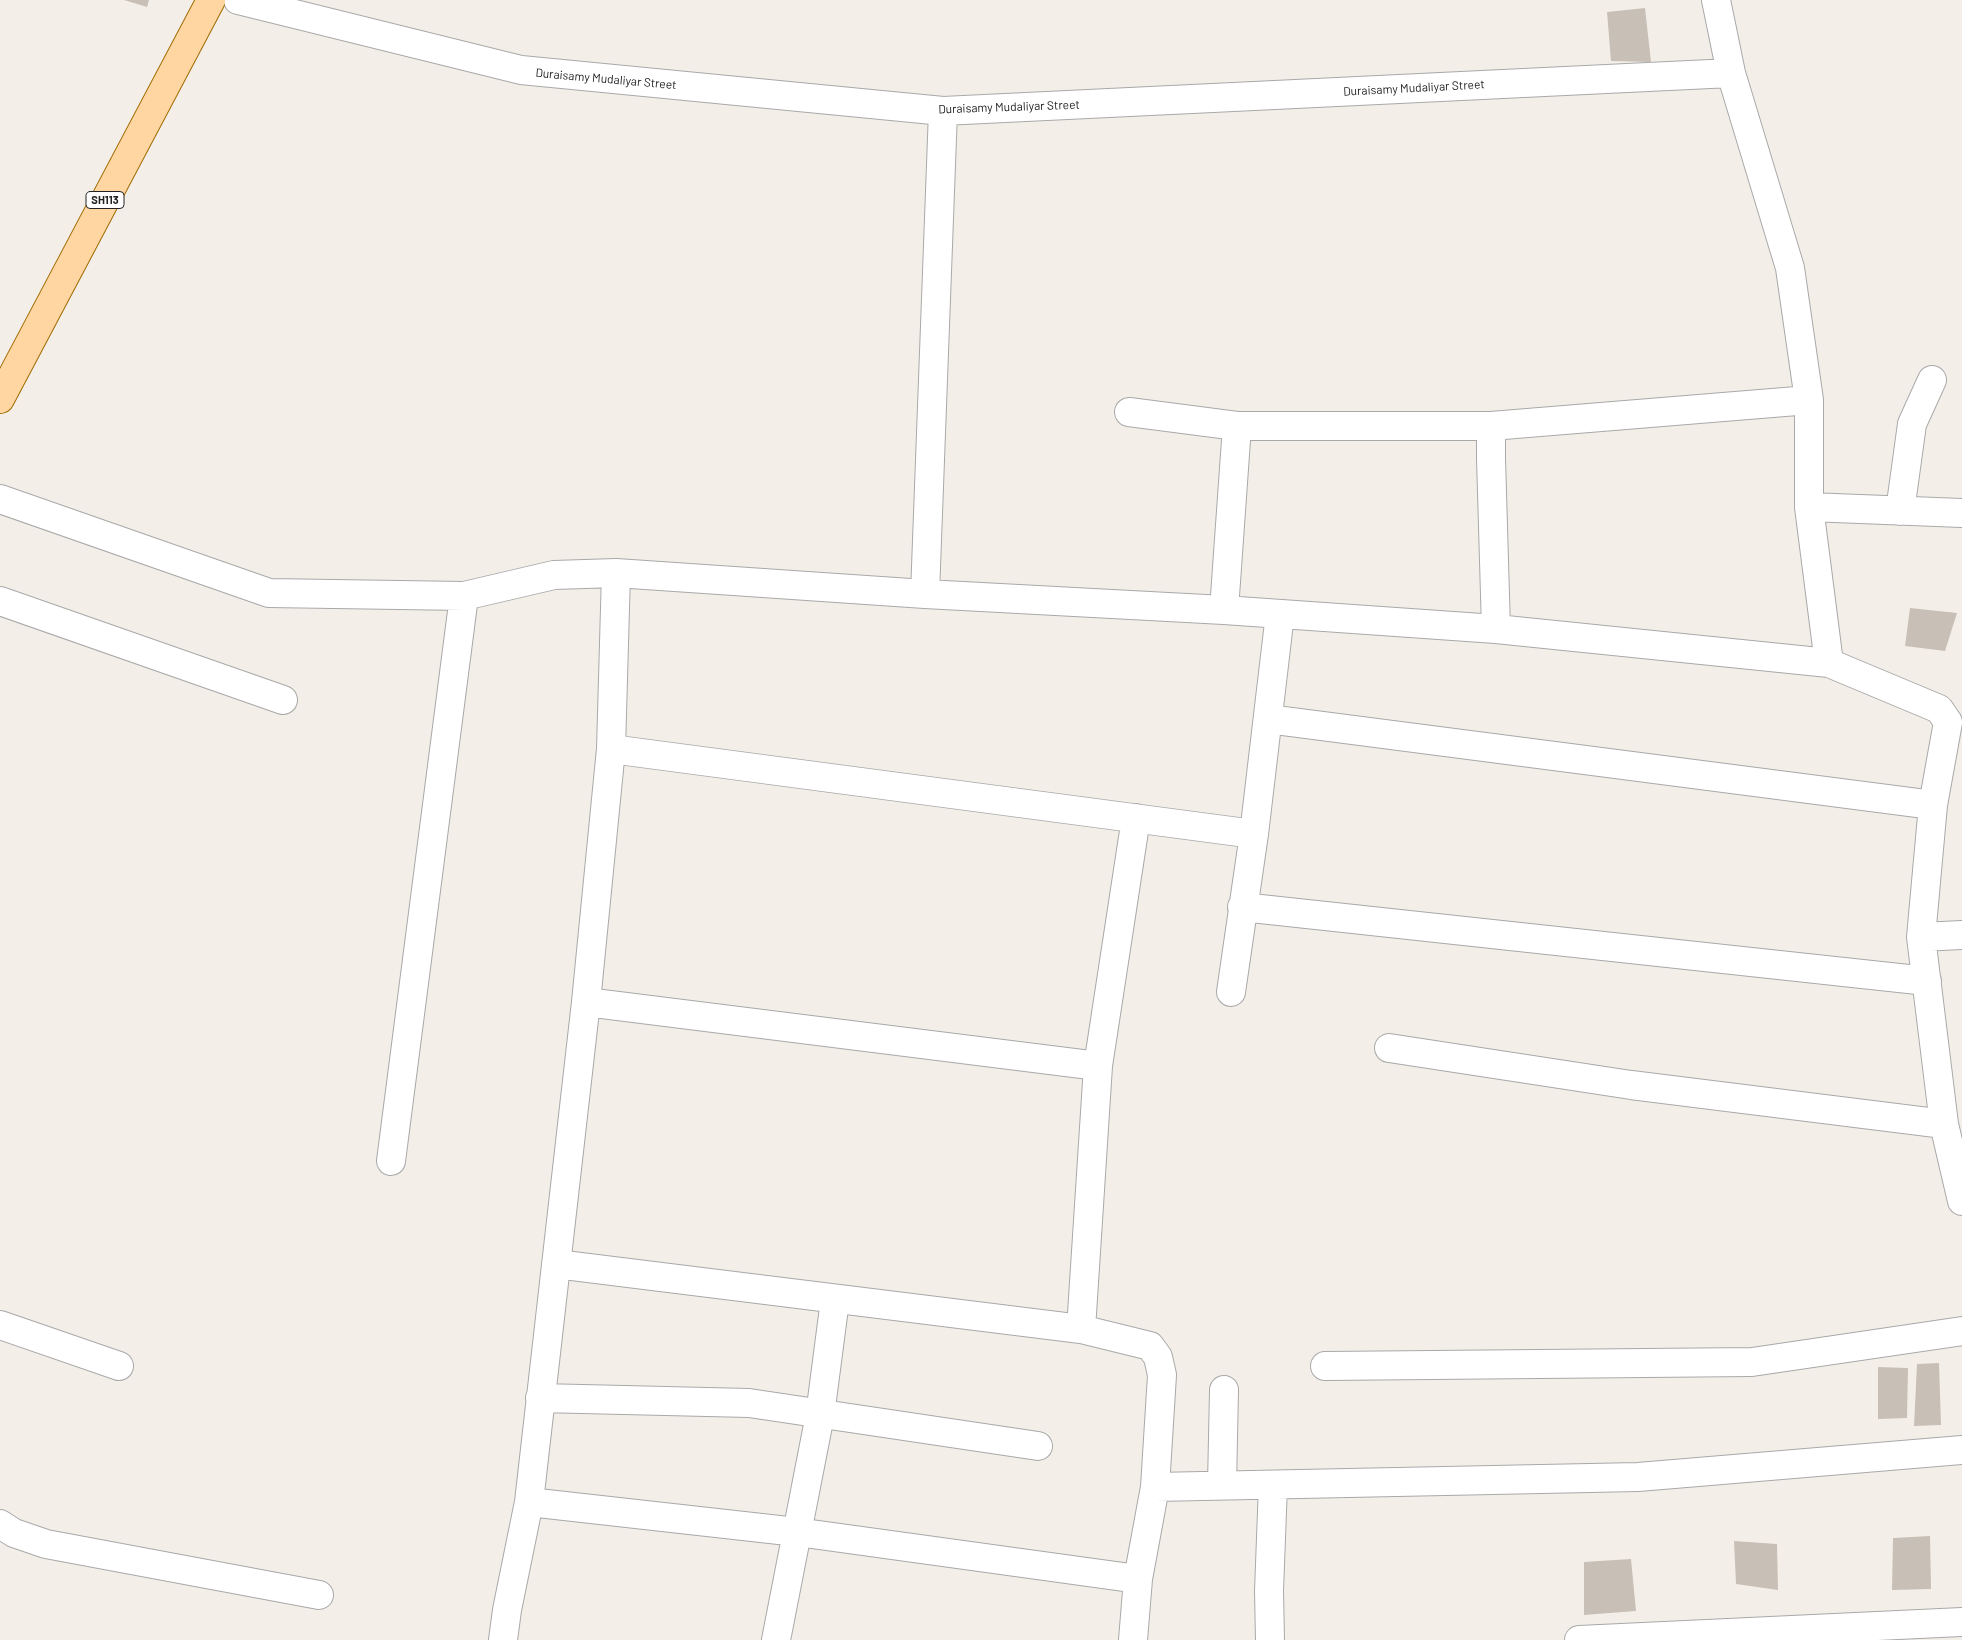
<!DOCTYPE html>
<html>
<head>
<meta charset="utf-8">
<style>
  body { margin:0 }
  canvas { display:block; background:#f3efe8 }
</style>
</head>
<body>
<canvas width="1962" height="1640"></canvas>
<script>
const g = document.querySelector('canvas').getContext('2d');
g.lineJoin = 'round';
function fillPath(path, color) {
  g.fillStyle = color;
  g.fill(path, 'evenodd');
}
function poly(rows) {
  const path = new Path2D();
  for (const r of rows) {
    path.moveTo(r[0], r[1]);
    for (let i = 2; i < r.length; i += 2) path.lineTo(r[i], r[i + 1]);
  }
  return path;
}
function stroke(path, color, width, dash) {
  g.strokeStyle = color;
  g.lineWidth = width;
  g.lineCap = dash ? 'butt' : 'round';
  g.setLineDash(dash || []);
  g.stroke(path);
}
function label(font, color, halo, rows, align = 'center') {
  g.font = font + ' Barlow,sans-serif';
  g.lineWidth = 4;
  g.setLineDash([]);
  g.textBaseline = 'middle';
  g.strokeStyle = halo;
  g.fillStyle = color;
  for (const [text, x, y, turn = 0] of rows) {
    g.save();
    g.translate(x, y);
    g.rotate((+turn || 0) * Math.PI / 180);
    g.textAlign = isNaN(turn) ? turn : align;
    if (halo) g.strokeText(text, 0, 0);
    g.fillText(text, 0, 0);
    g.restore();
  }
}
fillPath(poly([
  [124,0,149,0,147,7],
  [1645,8,1651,62,1611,61,1607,12],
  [1910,608,1957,613,1945,651,1905,646],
  [1939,1363,1941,1425,1914,1426,1917,1364],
  [1878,1367,1908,1368,1907,1418,1878,1419],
  [1930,1536,1931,1589,1892,1590,1893,1538],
  [1734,1541,1777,1544,1778,1590,1736,1584],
  [1631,1559,1636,1611,1584,1615,1584,1562]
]), '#c8bfb7');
const street = poly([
  [238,0,521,70,943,111,1731,73],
  [1716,0,1731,73,1790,268,1809,400,1809,507,1829,663],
  [1129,412,1237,426,1491,426,1809,400],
  [1491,426,1491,458,1496,629],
  [0,499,269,593,464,596,554,575,616,573,925,594,1224,610,1496,629,1829,663,1939,709,1948,722,1933,805,1921,937,1944,1124],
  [1809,507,1962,513],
  [1900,511,1912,424,1932,380],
  [925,594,943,111],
  [0,601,283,700],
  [1224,610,1237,426],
  [1268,719,1933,805],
  [611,749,1254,834],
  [1242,907,1927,981],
  [1921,937,1962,935],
  [1231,992,1254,834,1280,614],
  [586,1002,1098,1066],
  [1389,1048,1631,1085,1944,1124,1962,1201],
  [391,1161,464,596],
  [556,1264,1081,1329,1150,1346,1158,1357,1162,1375,1155,1487,1138,1579,1133,1640],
  [0,1325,119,1366],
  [1081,1329,1098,1066,1136,818],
  [1325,1366,1752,1362,1962,1331],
  [540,1398,749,1403,1038,1446],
  [1222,1485,1224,1390],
  [1155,1487,1638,1477,1962,1450],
  [529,1502,797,1532,1138,1579],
  [0,1524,14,1533,46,1544,319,1595],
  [503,1640,507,1610,529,1502,586,1002,611,749,616,573],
  [776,1640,820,1415,835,1300],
  [1270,1640,1269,1591,1273,1485],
  [1579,1640,1962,1622]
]);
const primary = poly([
  [0,399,211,0]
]);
stroke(street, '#a9a9a9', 30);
stroke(primary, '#a06a00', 30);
stroke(street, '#fff', 28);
stroke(primary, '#ffd6a1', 28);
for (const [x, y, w] of [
  [105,200,38]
]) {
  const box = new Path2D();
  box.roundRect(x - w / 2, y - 8.5, w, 17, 4);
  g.fillStyle = '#fff';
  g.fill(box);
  stroke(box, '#222', 1);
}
label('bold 11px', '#222', null, [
  ["SH113",105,200]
]);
label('12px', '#222', '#fff', [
  ["Duraisamy Mudaliyar Street",606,79,5],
  ["Duraisamy Mudaliyar Street",1414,88,-3],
  ["Duraisamy Mudaliyar Street",1009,107,-2]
]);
</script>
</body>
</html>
